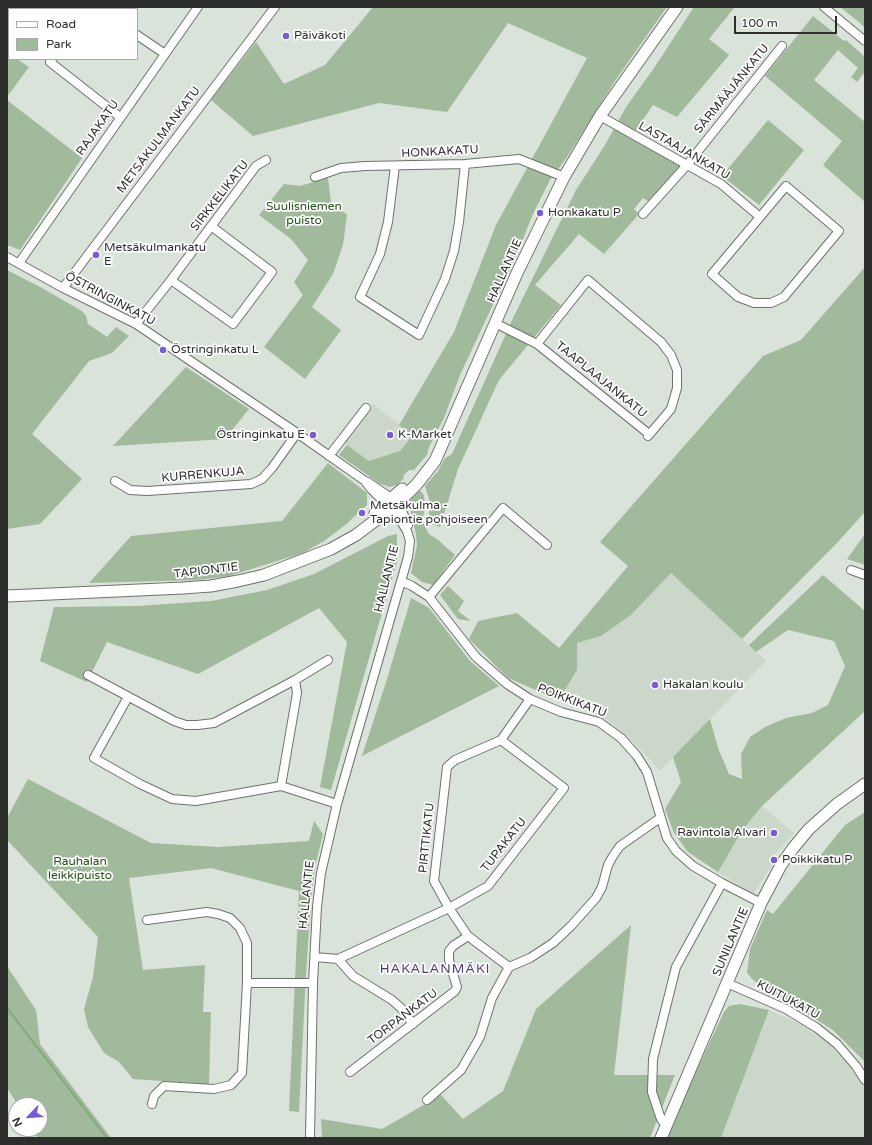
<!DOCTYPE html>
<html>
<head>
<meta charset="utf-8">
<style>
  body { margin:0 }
  #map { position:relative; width:872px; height:1145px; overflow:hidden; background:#dae3d9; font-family:"Varela Round",sans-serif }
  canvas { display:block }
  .frame { position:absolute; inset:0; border:8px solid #2b2e2a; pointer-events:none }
  .legend { position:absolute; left:8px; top:8px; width:130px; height:52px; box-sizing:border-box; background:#fff; border:1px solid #aaabaa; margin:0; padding:5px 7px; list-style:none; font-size:12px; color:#2b2e2a }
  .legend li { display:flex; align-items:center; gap:8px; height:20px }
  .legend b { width:20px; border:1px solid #aaabaa }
  .north { position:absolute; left:8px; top:1097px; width:40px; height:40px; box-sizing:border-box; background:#fff; border:1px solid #aaabaa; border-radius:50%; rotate:245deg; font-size:11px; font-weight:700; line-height:16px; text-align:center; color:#2b2e2a }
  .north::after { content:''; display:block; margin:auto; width:14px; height:18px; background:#785bd5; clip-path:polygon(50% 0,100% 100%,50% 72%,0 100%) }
  .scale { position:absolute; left:734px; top:16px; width:103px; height:18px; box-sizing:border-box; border:2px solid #2b2e2a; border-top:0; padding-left:5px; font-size:12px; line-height:14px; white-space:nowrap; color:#2b2e2a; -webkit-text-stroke:3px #fff; paint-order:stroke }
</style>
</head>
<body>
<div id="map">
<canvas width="872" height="1145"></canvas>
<div class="frame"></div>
<ul class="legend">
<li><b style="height:5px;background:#fff"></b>Road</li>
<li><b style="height:11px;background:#a0ba9b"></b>Park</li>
</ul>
<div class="north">N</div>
<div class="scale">100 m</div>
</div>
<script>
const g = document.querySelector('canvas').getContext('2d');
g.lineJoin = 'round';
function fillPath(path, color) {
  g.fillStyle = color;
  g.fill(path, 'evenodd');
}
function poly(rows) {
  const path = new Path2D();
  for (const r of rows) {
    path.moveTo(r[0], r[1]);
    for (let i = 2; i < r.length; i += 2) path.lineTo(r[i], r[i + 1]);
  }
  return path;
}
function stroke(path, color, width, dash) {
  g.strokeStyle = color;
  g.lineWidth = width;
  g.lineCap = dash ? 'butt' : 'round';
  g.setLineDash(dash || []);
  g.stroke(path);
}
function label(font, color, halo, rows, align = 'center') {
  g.font = font + ' "Varela Round",sans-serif';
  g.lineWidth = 3.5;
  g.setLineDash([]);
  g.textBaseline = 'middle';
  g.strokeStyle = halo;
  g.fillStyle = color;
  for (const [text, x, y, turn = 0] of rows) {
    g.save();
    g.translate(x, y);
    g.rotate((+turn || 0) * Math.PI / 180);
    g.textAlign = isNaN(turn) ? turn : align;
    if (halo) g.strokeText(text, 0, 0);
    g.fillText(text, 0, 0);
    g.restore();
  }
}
fillPath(poly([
  [373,404,413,435,400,451,369,461,343,442],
  [671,573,766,661,660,771,639,748,611,722,599,715,559,700,577,670,577,643,601,636,631,615],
  [762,806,794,833,775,854,771,867,753,894,718,872,741,832],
  [769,1010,802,1025,831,1046,852,1069,865,1088,865,1138,721,1138]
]), '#cbd8c9');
fillPath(poly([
  [373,7,667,7,617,78,565,160,550,180,533,214,519,249,460,375,444,418,429,447,427,455,414,470,409,470,403,476,404,478,397,485,389,487,379,483,339,455,347,445,369,461,400,451,413,435,399,425,454,332,496,225,587,58,508,23,447,112,379,103,253,136,211,100,256,42,284,84,325,65],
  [694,7,735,7,709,39,729,55,677,117,653,105,631,137,681,166,649,202,643,198,634,209,639,214,604,254,579,234,535,285,561,305,499,380,458,469,440,527,432,524,429,517,430,502,425,486,438,471,445,458,452,454,513,318,576,190,605,145,626,107,654,68],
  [840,7,865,7,865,28,860,23],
  [813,16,844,41,846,40,865,57,865,74,864,73,857,82,851,77,858,68,838,50,814,80,865,122,865,202,823,165,842,141,765,76],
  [7,53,9,54,9,59,17,59,29,67,7,97],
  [7,100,82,158,20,250,7,245],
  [768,120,804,150,759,205,722,176],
  [328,178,331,202,347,215,343,245,333,274,312,307,341,330,305,379,264,347,303,295,294,282,308,260,291,239,259,215,284,184,300,186],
  [865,267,865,512,836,544,742,639,671,573,631,615,601,636,577,643,577,670,559,700,508,678,469,639,478,621,517,613,559,648,628,566,600,542,763,356,801,340],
  [7,270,42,288,82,311,86,316,88,324,107,337,116,327,129,336,112,353,89,361,32,434,82,479,40,524,7,529],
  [186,367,249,409,225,439,113,446],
  [328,463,367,493,367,505,344,526,324,541,303,553,229,576,197,580,89,583,131,536,282,521],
  [419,489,424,495,425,508,422,521,429,534,437,539,455,555,433,585,422,582,411,573,417,545,416,534,409,504,412,497],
  [397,534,397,561,331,790,320,787,347,642,319,608,198,674,107,642,87,682,40,661,54,607,137,606,211,601,267,590,314,574,388,536],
  [865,534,865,565,847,559],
  [823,575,865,611,865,711,762,806,741,832,718,872,688,852,674,833,665,809,681,782,673,757,710,719,718,748,729,774,742,779,741,754,750,737,765,727,786,718,812,713,828,705,845,666,834,641,788,630,756,652,749,645],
  [448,586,464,601,458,611,471,621,458,619,440,595],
  [411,598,429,608,470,661,499,686,362,756,387,679],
  [28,779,151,843,218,847,309,841,314,821,323,834,315,867,311,900,306,974,299,1112,289,1111,299,891,211,868,129,878,143,970,205,965,203,1012,211,1012,209,1084,133,1079,119,1062,104,1053,88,1027,84,1009,93,977,98,937,7,840,7,818],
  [865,812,865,1062,833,1030,753,980,747,973,750,949,767,910,773,914,845,825],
  [631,925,614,1075,675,1075,650,1138,322,1138,321,1119,382,1129,441,1095,463,1119,503,1091,536,1009],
  [7,966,36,1010,40,1044,111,1138,38,1138,32,1129,40,1129,40,1105,18,1105,7,1088],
  [740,1004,769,1010,721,1138,667,1138,681,1103,724,1012,729,1006]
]), '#a0ba9b');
stroke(poly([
  [7,1008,107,1138]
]), '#81a97a', 2);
const street = poly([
  [95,7,98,9],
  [824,7,865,41],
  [137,35,165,54],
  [52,59,50,62,120,117],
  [600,116,721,184,760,217,786,186,839,231,784,297,771,303,754,303,738,297,712,274,760,217],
  [395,166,388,222,380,254,360,297,419,335,445,279,454,251,459,222,465,164],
  [315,177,341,168,365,166,465,164,519,159,564,177],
  [643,214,687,165,782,46],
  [7,257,63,288,136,324,297,433,365,481,371,489,397,515,407,531,410,541,408,557,337,804,321,873,317,907,313,983,310,1138],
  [19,263,198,7],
  [171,280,233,324,272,272,211,226],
  [63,288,275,7],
  [495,323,537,344,649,434],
  [136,324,171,280,256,166,266,160],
  [537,344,588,280,661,342,671,355,677,370,677,388,671,409,648,436],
  [329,456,366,408],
  [115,481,130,490,147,491,251,484,262,479,272,468,297,433],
  [368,482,391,498,402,511,408,525],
  [851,570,865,575],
  [401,581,412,586,429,597,476,657,507,684,530,699,561,712,599,722,621,738,637,756,647,772,667,838,676,851,693,866,722,883,761,903],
  [429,597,503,508,547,545],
  [88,675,174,721,186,725,197,725,214,723,295,680,328,660],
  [128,697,94,758,140,784,172,799,196,801,281,786,337,804],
  [501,740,455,760,447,767,434,881,449,908,468,936,509,967],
  [501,740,530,699],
  [281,786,297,693,295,680],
  [147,920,207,912,218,914,230,918,240,928,247,943,247,983,242,1073,231,1085,214,1089,164,1086,154,1096,152,1104],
  [315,957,338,959,449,908,488,886,564,788,501,740],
  [338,959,353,976,392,1000,401,1008,413,1024],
  [247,983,313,983],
  [727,983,786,1009,817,1028,837,1044,856,1066,865,1080],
  [350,1072,455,991,457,987,449,960,449,951,453,946,468,936],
  [427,1100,461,1070,480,1037,492,998,509,967,530,958,553,943,571,926,596,898,602,887,608,865,613,856,620,846,660,818],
  [666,1126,661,1119,652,1092,653,1059,676,967,722,883]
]);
const secondary = poly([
  [375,513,402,489],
  [7,596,183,588,211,586,238,581,264,575,331,549,356,535,397,504,417,484,435,461,517,273,564,177,600,116,677,7],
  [661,1138,761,903,781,865,794,847,809,829,837,804,865,784]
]);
stroke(street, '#6c736b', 10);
stroke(secondary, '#6c736b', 13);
stroke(street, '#fff', 8);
stroke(secondary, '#fff', 11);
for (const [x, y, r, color] of [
  [286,36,4,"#785bd5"],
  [540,213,4,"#785bd5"],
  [96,255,4,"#785bd5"],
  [163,350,4,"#785bd5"],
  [313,435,4,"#785bd5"],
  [390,435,4,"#785bd5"],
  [362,513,4,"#785bd5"],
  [655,685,4,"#785bd5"],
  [774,833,4,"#785bd5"],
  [774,860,4,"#785bd5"]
]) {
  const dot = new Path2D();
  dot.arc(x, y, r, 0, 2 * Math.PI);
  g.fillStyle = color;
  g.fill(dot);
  stroke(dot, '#fff', 1.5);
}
label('12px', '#2b2e2a', '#fff', [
  ["Päiväkoti",294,36],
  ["Honkakatu P",548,213],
  ["Metsäkulmankatu",104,248],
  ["E",104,262],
  ["Östringinkatu L",171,350],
  ["Östringinkatu E",305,435,"right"],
  ["K-Market",398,435],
  ["Metsäkulma -",370,506],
  ["Tapiontie pohjoiseen",370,520],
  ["Hakalan koulu",663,685],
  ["Ravintola Alvari",766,833,"right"],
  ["Poikkikatu P",782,860]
], 'left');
label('12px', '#2b2e2a', '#fff', [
  ["SÄRMÄÄJÄNKATU",732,89,-51],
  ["RAJAKATU",98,128,-55],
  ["METSÄKULMANKATU",159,140,-53],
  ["LASTAAJANKATU",684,151,30],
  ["HONKAKATU",440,152,-3],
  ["SIRKKELIKATU",220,196,-52],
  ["HALLANTIE",505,271,-66],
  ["ÖSTRINGINKATU",110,299,28],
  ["TAAPLAAJANKATU",601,380,39],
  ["KURRENKUJA",203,475,-5],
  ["TAPIONTIE",206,571,-7],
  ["HALLANTIE",387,579,-76],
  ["POIKKIKATU",572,701,21],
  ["PIRTTIKATU",427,838,-84],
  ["TUPAKATU",504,845,-52],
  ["HALLANTIE",307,895,-84],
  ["SUNILANTIE",731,942,-67],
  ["KUITUKATU",788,1000,28],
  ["TORPANKATU",403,1017,-37]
]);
label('12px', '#1f5414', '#fff', [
  ["Suulisniemen",304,207],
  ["puisto",304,221],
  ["Rauhalan",80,862],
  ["leikkipuisto",80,876]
]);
g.letterSpacing = '1px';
label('13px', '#483b78', '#fff', [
  ["HAKALANMÄKI",435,970]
]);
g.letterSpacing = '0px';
</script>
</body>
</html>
